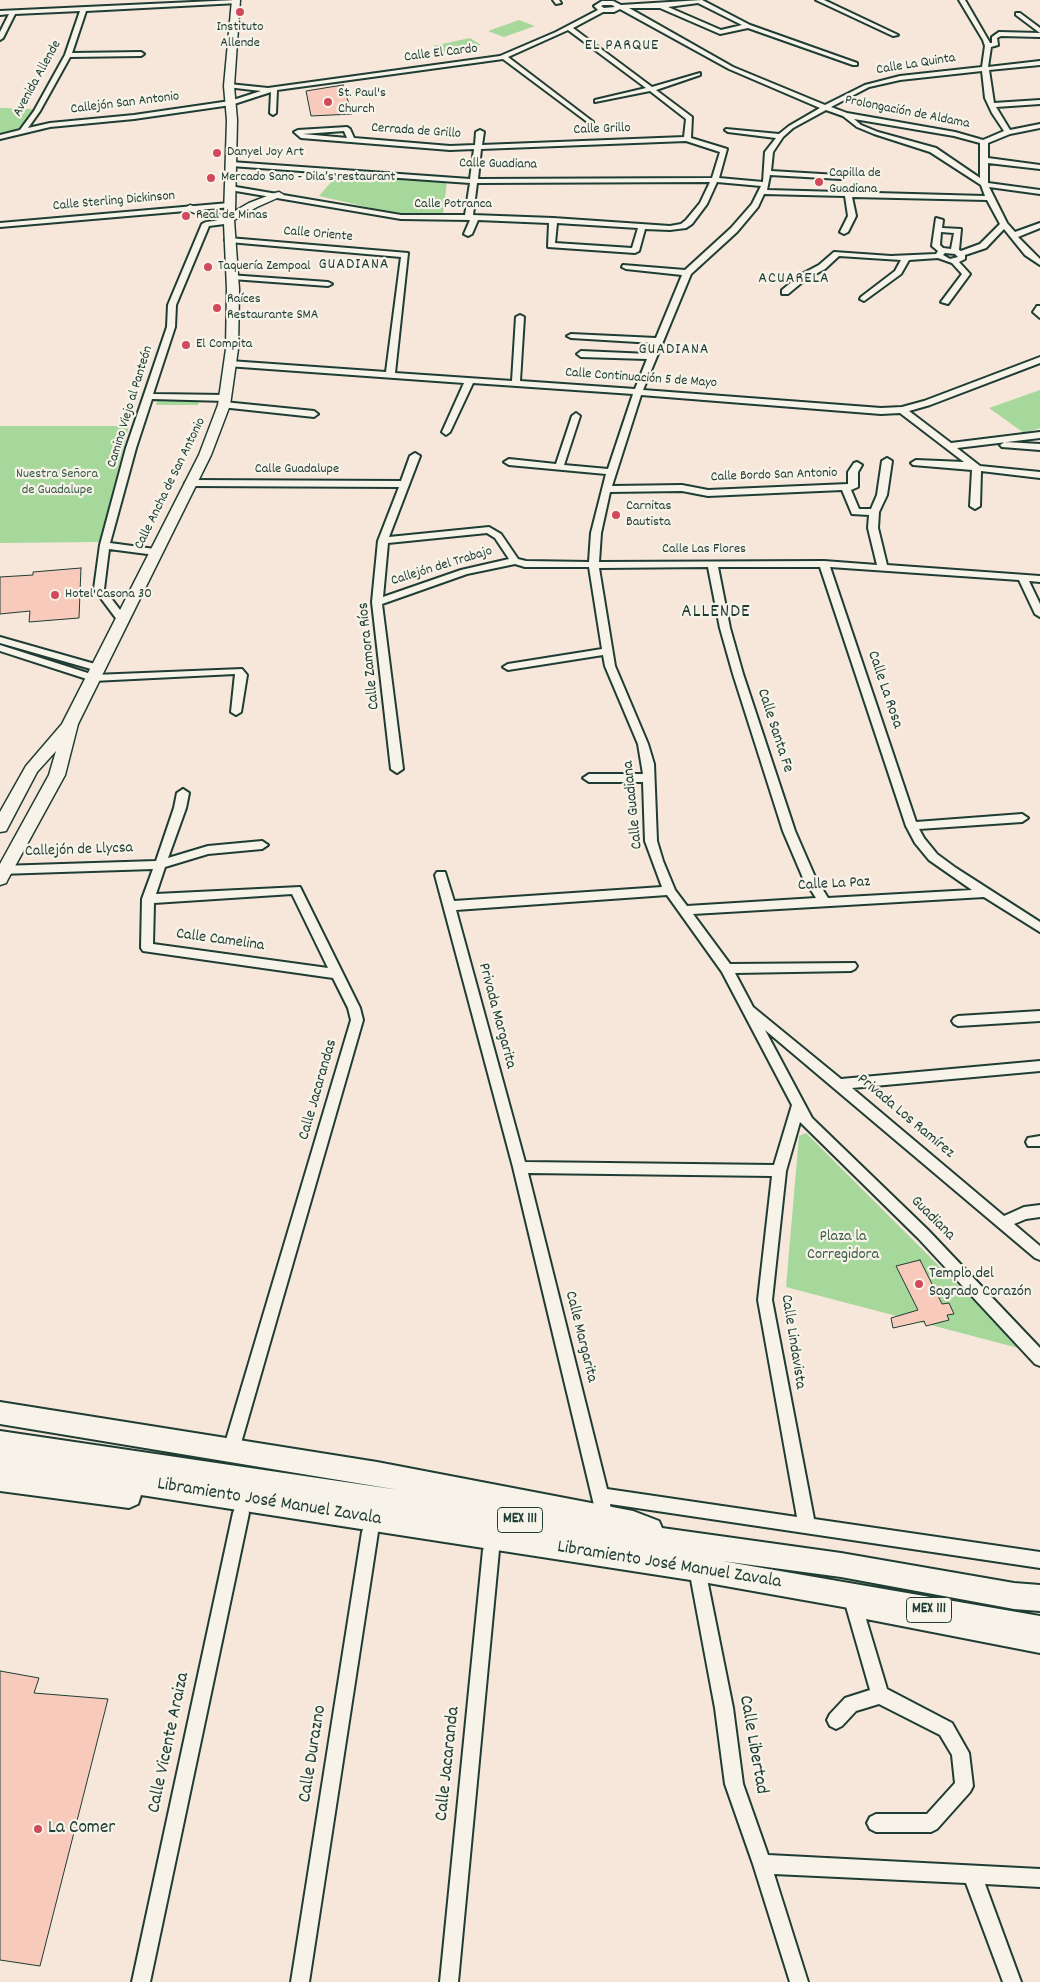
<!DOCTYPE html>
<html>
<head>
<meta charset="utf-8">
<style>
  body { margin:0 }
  canvas { display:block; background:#f7e7da }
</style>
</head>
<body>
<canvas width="1040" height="1982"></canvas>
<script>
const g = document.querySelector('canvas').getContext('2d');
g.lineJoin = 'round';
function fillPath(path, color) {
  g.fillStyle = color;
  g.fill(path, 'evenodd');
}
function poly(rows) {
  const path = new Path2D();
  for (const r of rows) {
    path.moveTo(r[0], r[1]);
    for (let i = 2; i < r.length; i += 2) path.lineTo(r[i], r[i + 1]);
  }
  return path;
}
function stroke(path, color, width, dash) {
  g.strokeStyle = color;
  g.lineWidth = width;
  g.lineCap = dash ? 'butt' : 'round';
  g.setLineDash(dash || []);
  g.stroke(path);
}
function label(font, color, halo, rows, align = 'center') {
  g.font = font + ' Dekko,sans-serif';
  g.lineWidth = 4.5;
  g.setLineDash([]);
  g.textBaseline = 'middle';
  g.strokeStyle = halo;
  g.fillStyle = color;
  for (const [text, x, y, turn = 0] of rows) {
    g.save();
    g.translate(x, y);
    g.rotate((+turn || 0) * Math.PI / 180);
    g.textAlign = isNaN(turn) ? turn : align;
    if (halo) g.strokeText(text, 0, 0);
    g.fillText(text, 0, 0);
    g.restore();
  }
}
fillPath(poly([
  [519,20,535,26,504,37,488,31],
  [470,38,481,45,444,54,433,46],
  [0,108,37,109,23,127,0,134],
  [338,174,447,181,443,215,402,215,319,196],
  [1040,390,1040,428,1024,433,989,408],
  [158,398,200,398,198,405,156,405],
  [0,426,129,426,100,542,0,543],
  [806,1133,1022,1349,786,1287,799,1136]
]), '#a5d89a');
const building = poly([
  [343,85,352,114,311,116,306,91,343,85],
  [81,568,79,618,29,622,30,611,0,614,0,577,33,575,33,572,81,568],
  [920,1260,942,1304,949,1303,954,1314,947,1315,949,1320,926,1326,924,1321,893,1328,891,1318,918,1310,896,1266,920,1260],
  [0,1671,39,1678,34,1693,108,1699,40,1966,0,1960,0,1671]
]);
fillPath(building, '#f8cabb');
stroke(building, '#1f3d34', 1);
const minor = poly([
  [236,0,238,3,86,11,72,53,141,52,144,54,141,56,70,57,40,111,28,128,50,123,134,115,230,101,261,91,227,87,226,86,229,84,268,88,500,56,556,32,598,10,594,6,602,1,613,1,621,5,702,0,750,25,857,63,857,65,853,65,748,28,720,34,660,8,629,8,733,67,825,105,865,85,900,76,982,67,985,46,983,40,959,0,965,0,990,43,992,43,992,37,999,32,1040,33,1040,37,1001,36,997,38,998,45,991,47,988,67,1040,61,1040,65,989,70,994,103,1040,100,1040,104,996,107,1010,130,1040,124,1040,128,1010,134,988,143,988,158,1040,165,1040,169,988,163,988,183,1040,190,1040,194,989,187,1007,223,1015,232,1040,223,1040,228,1018,237,1040,259,1040,265,1025,255,1004,229,986,248,965,255,965,259,959,262,970,274,948,304,941,302,962,274,952,263,938,258,909,260,901,274,864,301,860,299,861,297,895,271,901,260,839,256,825,269,806,279,788,294,782,294,782,290,800,275,819,265,834,252,891,256,936,254,938,251,932,246,936,218,943,220,942,228,961,229,959,250,961,251,980,244,1000,224,987,200,852,197,856,216,848,232,844,234,840,232,848,216,845,196,764,194,758,207,737,232,691,274,643,390,881,408,902,407,924,401,1040,357,1040,363,930,405,909,411,951,443,1040,432,1040,438,957,448,980,466,1040,472,1040,478,981,471,980,506,975,509,970,506,972,470,913,465,911,463,916,460,964,462,900,413,881,414,641,395,612,486,682,485,708,490,848,484,848,472,854,463,857,462,862,465,858,472,858,487,851,490,859,509,871,509,877,495,882,461,887,458,892,461,887,495,879,512,878,528,887,565,1040,576,1040,582,1029,581,1040,604,1040,617,1035,614,1019,580,830,567,916,822,1022,814,1028,818,1022,822,919,829,924,838,937,854,956,868,1040,922,1040,932,984,897,693,914,730,964,855,963,857,966,855,969,851,971,735,973,753,1007,841,1079,1040,1061,1040,1071,852,1088,1004,1216,1024,1207,1040,1205,1040,1217,1026,1219,1014,1224,1040,1246,1040,1260,1035,1258,765,1030,812,1118,928,1230,1040,1348,1040,1366,1035,1364,918,1238,800,1122,786,1171,772,1300,814,1519,1040,1552,1040,1568,610,1504,612,1517,610,1522,604,1524,598,1522,513,1167,435,875,437,872,445,872,454,901,662,887,645,841,643,782,589,782,583,778,589,774,643,774,638,744,605,666,603,655,508,670,503,667,508,664,602,649,589,567,525,567,515,564,467,574,382,604,403,769,397,773,391,769,372,602,378,541,399,487,190,486,185,483,190,480,401,481,410,456,415,453,420,456,389,537,489,527,501,534,518,559,526,561,589,562,591,533,606,474,509,465,504,462,509,459,556,464,572,416,576,413,580,416,564,465,608,469,633,394,473,383,450,432,446,435,442,432,464,383,227,366,227,362,230,361,386,372,401,257,229,242,225,240,229,238,408,253,395,373,512,381,516,317,520,315,524,317,520,381,635,389,647,359,581,357,577,354,581,351,649,354,654,343,571,338,567,336,571,334,656,338,682,275,626,269,622,267,623,265,685,270,731,228,752,204,761,186,717,182,707,204,692,224,686,228,670,230,645,229,639,251,635,253,548,247,549,223,478,220,472,234,468,236,464,234,470,220,401,219,230,190,226,188,230,186,401,215,465,215,470,183,231,166,227,164,231,162,470,179,474,149,450,150,301,138,294,132,298,130,347,127,350,129,354,138,450,146,475,145,476,132,480,130,484,132,482,145,684,137,686,119,650,91,595,102,595,100,646,88,568,30,508,57,592,121,593,122,590,124,503,59,277,90,276,113,273,115,270,113,271,92,231,105,134,119,50,127,0,139,0,135,20,130,34,111,65,55,80,11,15,14,3,38,0,40,0,32,9,14,0,15,0,11,236,0],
  [698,3,742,25,721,30,668,7,698,3],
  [603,5,612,5,615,7,604,8,601,6,603,5],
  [620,9,729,69,820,108,789,126,779,134,726,129,725,130,728,132,776,138,765,152,763,182,719,178,727,149,691,138,692,117,656,90,700,75,700,73,652,87,573,28,603,12,614,12,620,9],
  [982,71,985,98,992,113,1004,131,983,140,955,132,847,113,831,107,869,87,900,80,982,71],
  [826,110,843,116,857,127,874,134,930,152,981,185,985,196,767,190,770,175,841,179,842,177,838,175,771,171,773,152,783,137,793,128,826,110],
  [854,119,954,136,980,143,980,178,936,148,878,132,861,125,854,119],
  [344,131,347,138,303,134,344,131],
  [686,141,720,152,712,178,478,179,481,149,686,141],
  [710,182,700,203,686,220,681,224,670,226,553,218,473,215,477,183,710,182],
  [557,223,638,228,632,248,555,243,557,223],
  [941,232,954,233,951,249,943,248,940,245,941,232],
  [945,253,955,254,958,257,950,259,943,255,945,253],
  [842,490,852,514,869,515,868,528,877,565,824,561,599,562,601,533,610,492,682,491,708,496,842,490],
  [487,533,495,538,509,559,461,570,383,597,388,543,487,533],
  [708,567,720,628,733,674,783,831,803,878,816,898,687,906,675,890,663,861,657,841,654,764,648,744,615,666,599,568,708,567],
  [718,567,820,567,906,826,915,843,929,860,972,890,828,898,815,877,795,831,743,674,730,628,718,567],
  [667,895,722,972,792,1105,774,1165,525,1162,456,910,667,895],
  [528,1173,772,1176,758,1300,797,1517,607,1489,528,1173],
  [553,0,559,0,561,3,556,4,553,0],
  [816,0,824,0,898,35,893,36,816,0],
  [1016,13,1020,13,1040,28,1040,33,1016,15,1016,13],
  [229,203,232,203,232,207,0,227,0,223,229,203],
  [229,219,232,219,232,223,209,226,176,305,175,327,153,394,226,395,230,398,226,401,152,399,136,448,110,543,155,549,160,552,155,555,109,549,104,589,127,619,126,621,118,621,94,589,100,545,126,448,167,327,168,305,202,224,206,222,229,219],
  [229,275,328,282,332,284,328,286,232,279,228,277,229,275],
  [1037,306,1040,306,1040,318,1033,312,1037,306],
  [224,402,314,411,318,414,314,417,221,407,220,405,224,402],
  [1005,442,1040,444,1040,450,1002,447,1000,445,1005,442],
  [0,637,102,666,103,668,98,671,0,643,0,637],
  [0,645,94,675,242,669,247,675,241,712,236,715,231,712,235,674,93,681,0,651,0,645],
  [183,789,189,793,186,808,168,858,208,846,262,841,268,845,262,849,208,854,165,867,156,894,300,887,360,1008,363,1020,239,1450,236,1455,231,1457,226,1455,223,1450,351,1020,348,1008,333,978,143,951,141,948,142,899,153,869,0,874,0,866,156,861,174,808,177,793,183,789],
  [292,894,328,968,153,944,154,903,292,894],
  [1040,1011,1040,1021,958,1026,954,1024,952,1021,954,1018,958,1016,1040,1011],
  [1040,1136,1040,1146,1028,1146,1026,1142,1028,1138,1040,1136],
  [241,1506,247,1508,249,1513,150,1982,132,1982,233,1513,235,1508,241,1506],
  [370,1524,376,1527,378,1532,309,1982,291,1982,362,1532,364,1527,370,1524],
  [491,1542,497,1545,499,1550,458,1982,440,1982,483,1550,485,1545,491,1542],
  [697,1561,703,1563,705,1569,733,1708,743,1784,768,1855,1040,1869,1040,1887,985,1884,1021,1982,1003,1982,966,1883,774,1874,808,1982,790,1982,753,1864,725,1784,715,1708,689,1569,691,1563,697,1561],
  [851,1588,857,1590,862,1605,867,1603,1040,1637,1040,1653,866,1619,887,1689,952,1723,969,1753,973,1786,970,1792,937,1829,931,1832,876,1832,870,1829,867,1823,870,1817,876,1814,927,1814,955,1783,952,1755,940,1735,879,1704,856,1711,842,1726,836,1729,830,1726,827,1720,830,1714,845,1698,870,1690,843,1596,845,1590,851,1588]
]);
const secondary = poly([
  [232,0,240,0,234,86,237,120,235,211,249,203,275,193,279,192,284,195,257,207,234,220,239,289,238,349,230,405,211,455,78,724,65,775,8,879,6,883,0,885,0,864,49,775,56,751,37,772,6,831,0,832,0,812,26,766,62,724,199,455,218,405,226,349,227,289,224,223,186,210,185,208,190,205,224,216,227,120,224,86,232,0]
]);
const primary = poly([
  [0,1402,377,1462,633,1511,659,1521,662,1528,841,1553,1014,1583,1040,1585,1040,1611,1014,1609,841,1577,722,1561,1040,1616,1040,1642,697,1581,141,1495,138,1504,129,1508,0,1491,0,1431,399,1490,0,1424,0,1402]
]);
stroke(minor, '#1f3d34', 4);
stroke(secondary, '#1f3d34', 3);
stroke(primary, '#1f3d34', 4);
fillPath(minor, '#f7f3e8');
fillPath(secondary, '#f7f3e8');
fillPath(primary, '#f7f3e8');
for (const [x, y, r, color] of [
  [240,12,5,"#d1495b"],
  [328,102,5,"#d1495b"],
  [217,153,5,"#d1495b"],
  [211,178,5,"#d1495b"],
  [819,182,5,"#d1495b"],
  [186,216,5,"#d1495b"],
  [208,267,5,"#d1495b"],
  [217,308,5,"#d1495b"],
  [186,345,5,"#d1495b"],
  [616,515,5,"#d1495b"],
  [55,595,5,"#d1495b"],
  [919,1284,5,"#d1495b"],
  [38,1829,5,"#d1495b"]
]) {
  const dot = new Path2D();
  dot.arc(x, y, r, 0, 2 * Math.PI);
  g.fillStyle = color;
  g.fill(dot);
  stroke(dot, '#f7f3e8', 2);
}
label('14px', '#1f3d34', '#f7f3e8', [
  ["Instituto",240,28,"center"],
  ["Allende",240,44,"center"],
  ["St. Paul's",338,94],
  ["Church",338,110],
  ["Danyel Joy Art",227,153],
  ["Capilla de",829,174],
  ["Guadiana",829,190],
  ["Mercado Sano - Dila’s restaurant",221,178],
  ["Real de Minas",196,216],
  ["Taquería Zempoal",218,267],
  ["Raíces",227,300],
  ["Restaurante SMA",227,316],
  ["El Compita",196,345],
  ["Carnitas",626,507],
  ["Bautista",626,523],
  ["Hotel Casona 30",65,595]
], 'left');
label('14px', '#1f3d34', '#f7f3e8', [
  ["Calle El Cardo",441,54,-7],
  ["Calle La Quinta",916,65,-9],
  ["Avenida Allende",38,79,-61],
  ["Callejón San Antonio",125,104,-7],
  ["Prolongación de Aldama",907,113,11],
  ["Calle Grillo",602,130,-2],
  ["Cerrada de Grillo",416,132,4],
  ["Calle Guadiana",498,165,1],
  ["Calle Sterling Dickinson",114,202,-5],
  ["Calle Potranca",453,205],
  ["Calle Oriente",318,235,5],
  ["Calle Continuación 5 de Mayo",641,379,4],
  ["Camino Viejo al Panteón",131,407,-73],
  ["Calle Guadalupe",297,470],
  ["Calle Bordo San Antonio",774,476,-2],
  ["Calle Ancha de San Antonio",171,484,-64],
  ["Calle Las Flores",704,550],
  ["Callejón del Trabajo",442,567,-17]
]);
label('14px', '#3a5c48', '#f7f3e8', [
  ["Nuestra Señora",57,475],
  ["de Guadalupe",57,491]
]);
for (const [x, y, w] of [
  [520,1520,45],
  [929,1610,45]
]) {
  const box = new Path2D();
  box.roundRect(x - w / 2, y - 12.5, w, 25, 4);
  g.fillStyle = '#f7f3e8';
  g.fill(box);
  stroke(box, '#1f3d34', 1);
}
label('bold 15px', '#1f3d34', null, [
  ["MEX 111",520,1520],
  ["MEX 111",929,1610]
]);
g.letterSpacing = '1px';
label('16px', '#1f3d34', '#f7f3e8', [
  ["EL PARQUE",622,47],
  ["GUADIANA",354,266],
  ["ACUARELA",794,280],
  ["GUADIANA",674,351]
]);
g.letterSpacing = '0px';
label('16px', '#1f3d34', '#f7f3e8', [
  ["Calle Zamora Ríos",370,656,-96],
  ["Calle La Rosa",884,690,71],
  ["Calle Santa Fe",774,731,72],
  ["Calle Guadiana",634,805,-96],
  ["Callejón de Llycsa",79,851,-2],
  ["Calle La Paz",834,885,-3],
  ["Calle Camelina",220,941,8],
  ["Privada Margarita",496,1016,75],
  ["Calle Jacarandas",319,1090,-74],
  ["Privada Los Ramírez",905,1117,40],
  ["Guadiana",932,1219,45],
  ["Calle Margarita",580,1337,76],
  ["Calle Lindavista",792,1342,81]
]);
label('16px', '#3a5c48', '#f7f3e8', [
  ["Plaza la",843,1238],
  ["Corregidora",843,1256]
]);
label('16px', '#1f3d34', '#f7f3e8', [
  ["Templo del",929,1275],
  ["Sagrado Corazón",929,1293]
], 'left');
g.letterSpacing = '1px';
label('19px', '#1f3d34', '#f7f3e8', [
  ["ALLENDE",716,613]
]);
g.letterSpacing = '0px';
label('19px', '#1f3d34', '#f7f3e8', [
  ["Libramiento José Manuel Zavala",269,1503,9],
  ["Libramiento José Manuel Zavala",669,1566,9],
  ["Calle Vicente Araiza",170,1743,-78],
  ["Calle Libertad",752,1745,80],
  ["Calle Durazno",314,1754,-81],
  ["Calle Jacaranda",449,1764,-84]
]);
label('19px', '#1f3d34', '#f7f3e8', [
  ["La Comer",48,1829]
], 'left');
</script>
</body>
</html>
